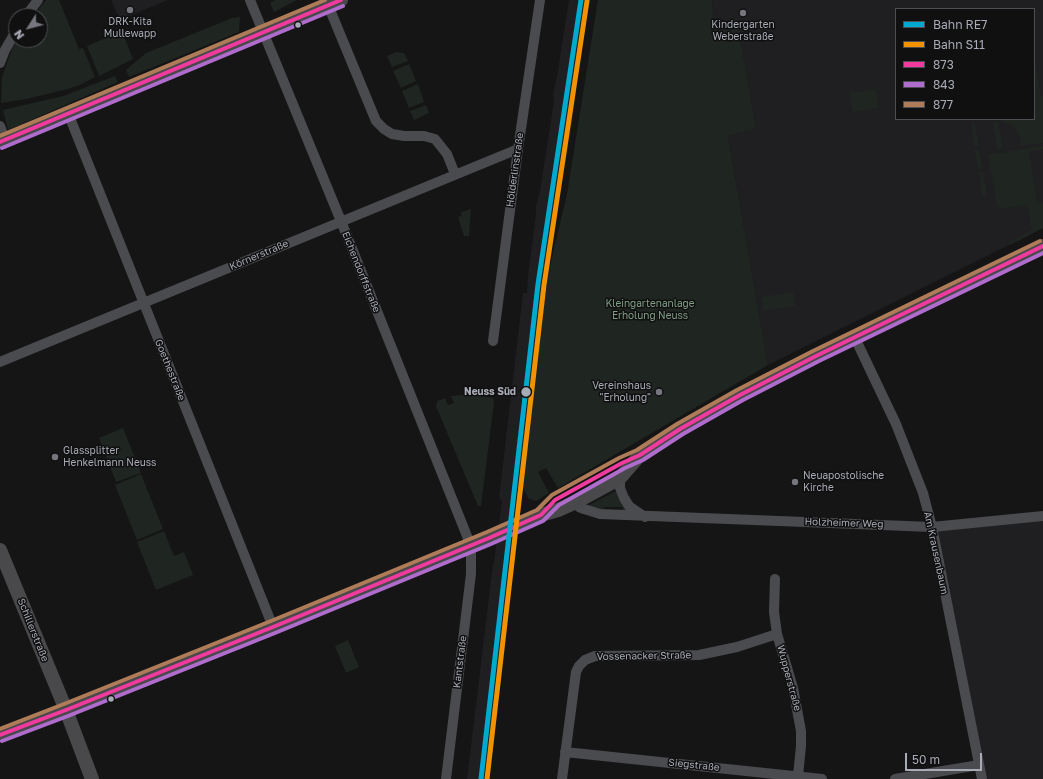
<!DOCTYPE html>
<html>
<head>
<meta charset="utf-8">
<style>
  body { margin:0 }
  #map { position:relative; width:1043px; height:779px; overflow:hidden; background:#151516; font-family:"Golos Text",sans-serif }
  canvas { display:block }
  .legend { position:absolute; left:895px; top:8px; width:140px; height:112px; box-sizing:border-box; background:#101011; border:1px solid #4d4e53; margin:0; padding:5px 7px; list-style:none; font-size:12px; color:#a8abb5 }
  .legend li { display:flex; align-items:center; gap:8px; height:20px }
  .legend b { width:20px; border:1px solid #4d4e53 }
  .north { position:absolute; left:8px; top:8px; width:40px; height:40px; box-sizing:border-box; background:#101011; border:1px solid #4d4e53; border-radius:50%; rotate:234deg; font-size:11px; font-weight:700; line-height:16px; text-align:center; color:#a8abb5 }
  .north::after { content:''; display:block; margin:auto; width:14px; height:18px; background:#75767d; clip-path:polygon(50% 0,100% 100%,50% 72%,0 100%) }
  .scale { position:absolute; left:905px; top:753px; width:77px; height:18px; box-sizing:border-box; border:2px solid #a8abb5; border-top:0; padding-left:5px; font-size:12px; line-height:14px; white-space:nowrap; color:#a8abb5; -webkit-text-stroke:3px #101011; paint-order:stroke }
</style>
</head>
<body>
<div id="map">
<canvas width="1043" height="779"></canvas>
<ul class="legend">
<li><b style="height:5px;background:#00a9ce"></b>Bahn RE7</li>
<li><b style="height:5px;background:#f39200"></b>Bahn S11</li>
<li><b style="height:5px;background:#f13a9d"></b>873</li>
<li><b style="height:5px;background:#b06ccc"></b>843</li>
<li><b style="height:5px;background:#b07c57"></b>877</li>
</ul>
<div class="north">N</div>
<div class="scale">50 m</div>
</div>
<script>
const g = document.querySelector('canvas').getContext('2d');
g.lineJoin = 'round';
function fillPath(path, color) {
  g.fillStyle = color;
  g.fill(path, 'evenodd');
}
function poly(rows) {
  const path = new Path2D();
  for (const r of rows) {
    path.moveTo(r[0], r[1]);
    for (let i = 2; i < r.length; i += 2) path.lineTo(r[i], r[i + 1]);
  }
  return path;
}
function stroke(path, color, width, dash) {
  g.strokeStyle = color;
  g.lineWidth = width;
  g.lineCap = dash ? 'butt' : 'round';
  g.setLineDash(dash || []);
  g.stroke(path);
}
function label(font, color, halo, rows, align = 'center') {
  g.font = font + ' "Golos Text",sans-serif';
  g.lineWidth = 3;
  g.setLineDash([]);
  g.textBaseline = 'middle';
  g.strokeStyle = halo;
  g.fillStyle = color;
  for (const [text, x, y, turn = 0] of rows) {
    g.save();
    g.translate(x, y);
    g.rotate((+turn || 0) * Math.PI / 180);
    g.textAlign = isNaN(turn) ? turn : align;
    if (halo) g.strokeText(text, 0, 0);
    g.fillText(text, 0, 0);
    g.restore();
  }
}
fillPath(poly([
  [111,0,168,0,120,20],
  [569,0,588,0,570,139,542,279,547,281,522,485,517,488,518,502,514,564,511,575,487,779,467,779,493,564,494,562,502,501,499,498,523,293,527,293,528,276,536,215,536,206,540,191,554,101,553,93,557,77],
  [712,0,1043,0,1043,228,768,365,728,136,756,129,737,20,714,24],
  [896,9,1034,9,1034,119,896,119],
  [1043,519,1043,779,986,779,935,529]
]), '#1f1f21');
fillPath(poly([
  [46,0,59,0,79,49,83,48,95,77,80,85,64,90,26,99,1,103,2,77,12,49,17,40,40,40,40,16,33,16],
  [275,0,297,0,274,12,270,3],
  [598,0,712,0,714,24,737,19,756,129,728,136,768,365,558,488,546,468,538,472,549,493,536,501,528,498,522,485,547,281,556,240,567,194],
  [240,17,239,32,129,77,126,70,146,53,232,18],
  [122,31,133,59,99,76,87,46],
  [396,52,404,53,408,61,392,67,387,56],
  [1034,56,1041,96,1043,96,1043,143,1021,146,1019,136,1016,129,1011,125,1005,122,1001,122,1001,119,1034,119],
  [409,64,416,81,401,88,393,71],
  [115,76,118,82,8,130,3,110,63,96],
  [418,84,424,102,409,108,402,91],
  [876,89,879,108,853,112,849,93],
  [426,105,429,113,414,120,410,111],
  [998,121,1003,149,997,150,993,122],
  [971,124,975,124,979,146,974,146],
  [1043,146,1043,149,1029,152,1037,203,1043,202,1043,228,1010,245,1009,242,1032,230,1027,205,999,209,998,205,997,205,988,155],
  [979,149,982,169,978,169,975,150],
  [979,172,983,172,987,194,982,197],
  [471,209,469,236,464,236,458,217,462,215,461,212],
  [793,292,795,306,763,311,761,297],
  [471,394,493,398,494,402,481,506,478,506,436,406,437,401,440,400,445,398,448,405,454,403,451,396],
  [123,428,141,473,116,482,99,438],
  [141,474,163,529,137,540,115,485],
  [616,491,631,512,623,511,622,507,604,507,604,511,587,506],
  [164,531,174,556,184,552,193,575,156,590,137,542],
  [348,640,359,667,346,673,335,646]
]), '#1f2521');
stroke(poly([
  [250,0,341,221,471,546,471,574,446,779],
  [328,5,376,121,384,129,392,134,404,136,424,136,435,139,447,154,455,174],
  [26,16,38,0],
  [0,63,5,50,16,31],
  [68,113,273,627],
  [0,126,5,140],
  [855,338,896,424,923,493,932,527,982,779],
  [493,341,518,149,540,0],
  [0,362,518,149],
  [620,478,620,488,624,498,629,506,645,517],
  [576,502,579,507,584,509,600,514,932,527,1043,516],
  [775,579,774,612,777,634,793,688,801,731,801,746,798,776],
  [565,752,822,779],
  [562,779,576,672,579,666,585,660,595,656,699,655,737,647,777,634],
  [895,779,979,765]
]), '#4a4b4e', 10);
stroke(poly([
  [0,142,341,0],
  [0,550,66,710,92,779],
  [0,735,66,710,273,627,489,538,541,515,558,510,576,502,620,478,640,455,680,429,740,395,816,356,1043,246]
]), '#49494c', 14);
stroke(poly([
  [0,142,341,0],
  [0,735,66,710,273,627,489,538,541,515,555,500,622,463,640,455,680,429,740,395,816,356,1043,246]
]), '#f13a9d', 4);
stroke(poly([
  [2,148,343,6],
  [2,741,68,716,275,633,491,544,543,521,559,505,625,468,643,460,683,434,743,400,819,361,1043,253]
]), '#b06ccc', 4);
stroke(poly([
  [0,136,325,0],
  [0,729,64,704,271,621,487,532,537,510,552,495,619,458,637,450,677,424,737,390,813,351,1040,241]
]), '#b07c57', 4);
stroke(poly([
  [481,779,538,284,581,0]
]), '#00a9ce', 5);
stroke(poly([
  [487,779,544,285,587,1]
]), '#f39200', 5);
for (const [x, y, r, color] of [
  [130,10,4,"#75767d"],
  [743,13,4,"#75767d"],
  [298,25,3.5,"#a8abb5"],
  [526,392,5.5,"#a8abb5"],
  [659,392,4,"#75767d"],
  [55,457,4,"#75767d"],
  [795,482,4,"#75767d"],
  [111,699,3.5,"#a8abb5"]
]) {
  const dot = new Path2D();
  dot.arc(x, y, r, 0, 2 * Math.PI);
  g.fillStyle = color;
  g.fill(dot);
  stroke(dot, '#101011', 1.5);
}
label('10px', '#a8abb5', '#101011', [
  ["DRK-Kita",130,22],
  ["Mullewapp",130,34],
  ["Kindergarten",743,25],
  ["Weberstraße",743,37],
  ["Vereinshaus",651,386,"right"],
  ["\"Erholung\"",651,398,"right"],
  ["Glassplitter",63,451,"left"],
  ["Henkelmann Neuss",63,463,"left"],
  ["Neuapostolische",803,476,"left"],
  ["Kirche",803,488,"left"]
]);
label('10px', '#a8abb5', '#101011', [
  ["Hölderlinstraße",515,170,-82],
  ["Körnerstraße",259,255,-23],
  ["Eichendorffstraße",361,272,68],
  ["Goethestraße",170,370,68],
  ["Holzheimer Weg",844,523,2],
  ["Am Krausenbaum",936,553,78],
  ["Schillerstraße",33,630,68],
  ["Vossenacker Straße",644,656,-1],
  ["Kantstraße",460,662,-83],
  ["Wupperstraße",789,678,75],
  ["Siegstraße",694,765,6]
]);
label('10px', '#819e85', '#101011', [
  ["Kleingartenanlage",650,304],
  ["Erholung Neuss",650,316]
]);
label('bold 10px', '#a8abb5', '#101011', [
  ["Neuss Süd",516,392]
], 'right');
</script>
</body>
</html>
